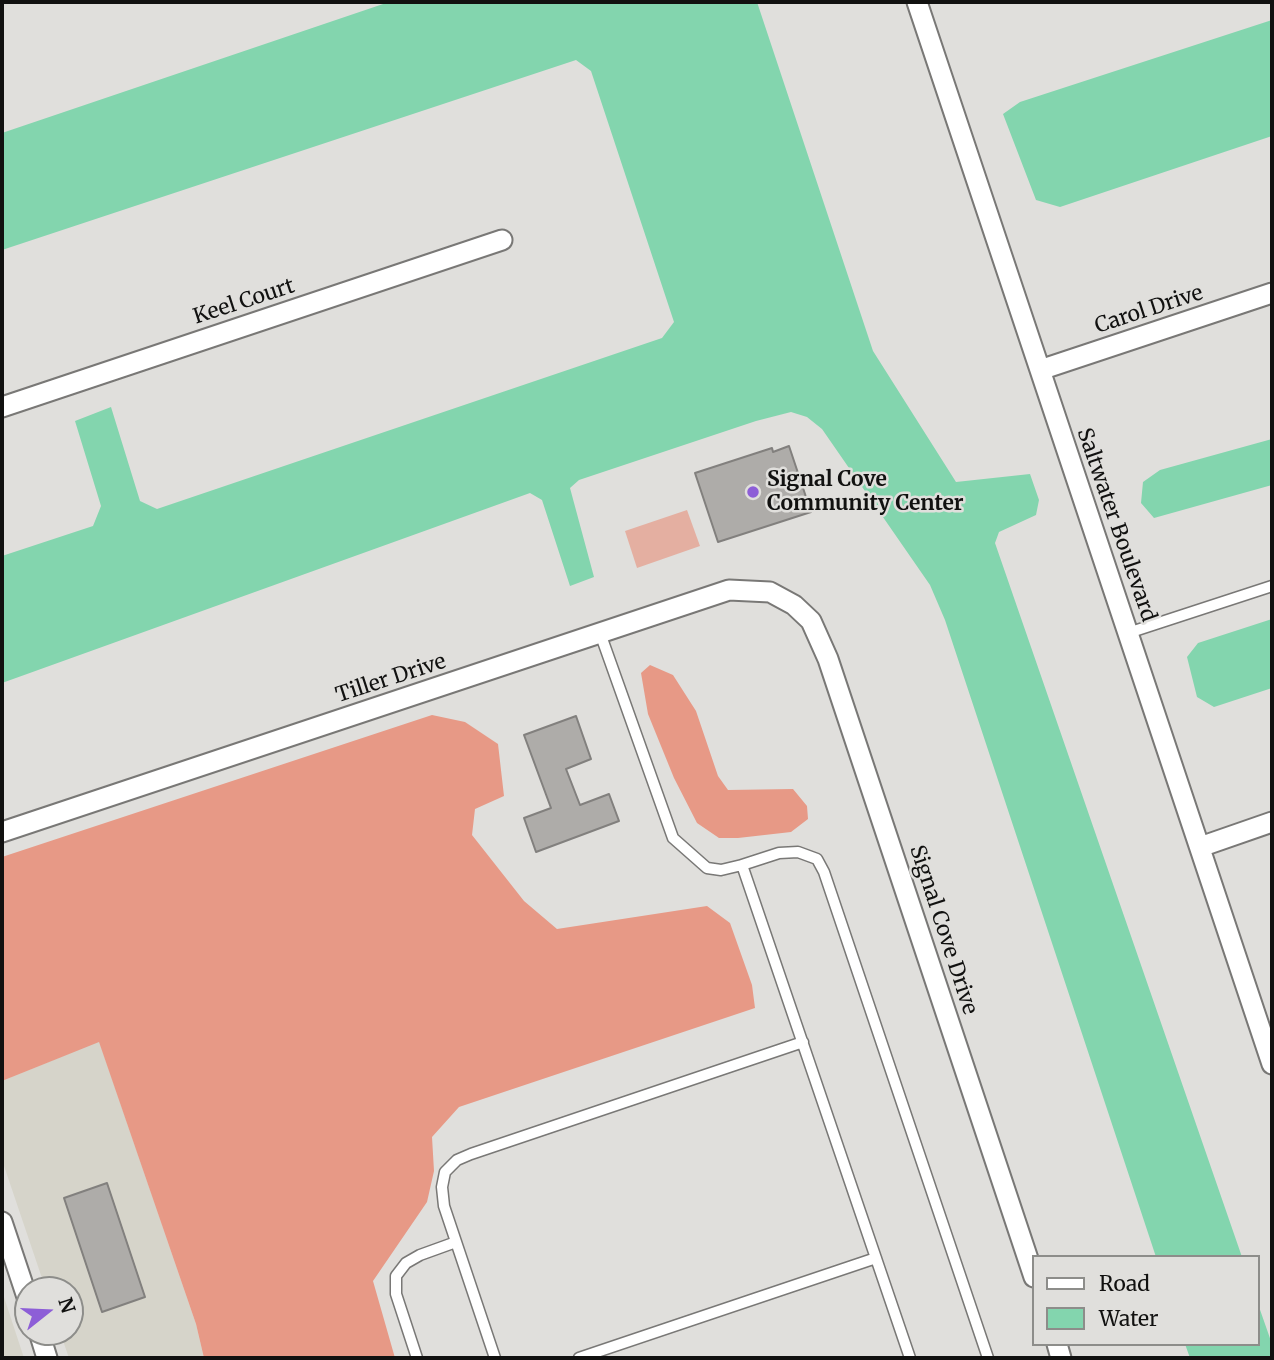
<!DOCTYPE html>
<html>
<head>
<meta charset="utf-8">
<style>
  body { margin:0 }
  #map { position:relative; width:1274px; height:1360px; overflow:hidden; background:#e0dfdc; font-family:Merriweather,serif }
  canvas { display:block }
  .frame { position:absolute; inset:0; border:4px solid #111110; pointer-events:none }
  .legend { position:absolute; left:1032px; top:1255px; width:228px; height:91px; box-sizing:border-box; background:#e0dfdc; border:2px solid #8d8d8a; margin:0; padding:9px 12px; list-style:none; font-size:21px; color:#111110 }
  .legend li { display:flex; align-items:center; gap:14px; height:35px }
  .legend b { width:35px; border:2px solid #8d8d8a }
  .north { position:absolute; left:14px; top:1276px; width:70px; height:70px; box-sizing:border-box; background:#e0dfdc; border:2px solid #8d8d8a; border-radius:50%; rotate:72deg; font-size:19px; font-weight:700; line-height:28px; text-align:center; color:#111110 }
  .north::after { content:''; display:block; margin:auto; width:24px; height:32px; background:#8d5ed7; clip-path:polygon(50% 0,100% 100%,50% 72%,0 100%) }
</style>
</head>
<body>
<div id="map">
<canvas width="1274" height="1360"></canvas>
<div class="frame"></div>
<ul class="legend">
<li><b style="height:9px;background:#fff"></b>Road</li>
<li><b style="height:19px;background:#83d5ae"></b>Water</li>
</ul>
<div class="north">N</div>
</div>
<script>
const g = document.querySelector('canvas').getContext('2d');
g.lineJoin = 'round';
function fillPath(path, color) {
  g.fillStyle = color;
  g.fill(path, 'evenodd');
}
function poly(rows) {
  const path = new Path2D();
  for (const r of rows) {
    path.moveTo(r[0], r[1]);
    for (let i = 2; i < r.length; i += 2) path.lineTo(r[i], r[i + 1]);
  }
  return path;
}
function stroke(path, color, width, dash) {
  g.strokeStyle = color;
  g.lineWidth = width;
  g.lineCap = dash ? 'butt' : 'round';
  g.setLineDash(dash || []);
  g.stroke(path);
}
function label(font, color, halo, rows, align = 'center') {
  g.font = font + ' Merriweather,serif';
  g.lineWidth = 5;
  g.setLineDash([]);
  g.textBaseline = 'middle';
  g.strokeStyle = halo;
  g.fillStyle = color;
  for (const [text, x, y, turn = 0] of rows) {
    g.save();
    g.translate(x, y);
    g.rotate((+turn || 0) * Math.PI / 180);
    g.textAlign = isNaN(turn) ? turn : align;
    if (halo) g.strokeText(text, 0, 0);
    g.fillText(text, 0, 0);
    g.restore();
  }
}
fillPath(poly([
  [99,1041,196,1324,204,1358,69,1358,60,1332,70,1332,70,1290,46,1290,2,1160,2,1081],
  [2,1291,24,1358,2,1358]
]), '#d6d4ca');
fillPath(poly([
  [687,510,700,546,637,568,625,531]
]), '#e4afa1');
fillPath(poly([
  [650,665,673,675,696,711,718,776,728,790,793,789,807,806,808,819,791,832,738,838,719,838,697,823,674,778,648,714,641,673],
  [432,715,465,722,498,744,504,796,475,809,472,835,524,901,557,929,707,906,730,923,752,985,755,1008,459,1107,432,1137,434,1171,427,1202,373,1281,395,1358,204,1358,196,1324,99,1042,2,1081,2,857]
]), '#e79986');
fillPath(poly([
  [389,2,757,2,873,351,956,482,1030,474,1039,500,1036,515,999,532,995,543,1242,1257,1156,1257,945,620,930,585,822,429,807,417,791,412,756,421,579,480,570,488,594,577,570,586,542,500,530,493,2,683,2,556,93,526,101,506,75,421,111,407,140,501,157,509,662,338,674,322,591,71,576,60,2,250,2,133],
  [1272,20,1272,136,1060,207,1036,200,1003,114,1020,102],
  [1272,439,1272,485,1154,518,1141,503,1143,482,1160,470],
  [1272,619,1272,688,1214,707,1197,697,1187,657,1198,643],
  [1258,1304,1272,1344,1272,1358,1190,1358,1185,1344,1258,1344]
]), '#83d5ae');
const building = poly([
  [789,446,811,512,718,542,695,473,772,448,773,452,789,446],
  [576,716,591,759,566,769,580,805,609,794,619,821,536,852,524,818,551,808,524,735,576,716],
  [107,1183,145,1297,102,1312,64,1198,107,1183]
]);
fillPath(building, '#aeaca9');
stroke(building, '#82807e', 2);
const lane = poly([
  [600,633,673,838,707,868,721,870,742,865],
  [1128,633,1272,586],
  [417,1358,396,1294,396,1276,406,1263,420,1255,456,1242],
  [495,1358,444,1206,442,1187,445,1172,457,1160,471,1154,803,1042],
  [579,1358,876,1258],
  [910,1358,742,865,779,853,798,852,817,859,824,872,988,1358]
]);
const street = poly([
  [917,2,1272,1064],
  [1040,370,1272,293],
  [2,407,502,240],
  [2,832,729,590,770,592,794,605,811,621,828,659,1034,1277],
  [1200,847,1272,822],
  [2,1222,28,1300],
  [39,1332,47,1358],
  [1057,1344,1061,1358]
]);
stroke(lane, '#797876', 13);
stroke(street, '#797876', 23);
stroke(lane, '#fff', 10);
stroke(street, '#fff', 19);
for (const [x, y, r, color] of [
  [753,492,7,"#8d5ed7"]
]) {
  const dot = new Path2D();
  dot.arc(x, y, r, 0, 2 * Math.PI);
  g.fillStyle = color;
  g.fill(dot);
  stroke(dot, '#e0dfdc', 2.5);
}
label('21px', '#111110', '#e0dfdc', [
  ["Keel Court",244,302,-18],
  ["Carol Drive",1149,310,-18],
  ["Saltwater Boulevard",1116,525,71],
  ["Tiller Drive",391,679,-18],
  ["Signal Cove Drive",943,930,72]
]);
label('bold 21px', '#111110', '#e0dfdc', [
  ["Signal Cove",767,480],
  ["Community Center",767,504]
], 'left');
</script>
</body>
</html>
